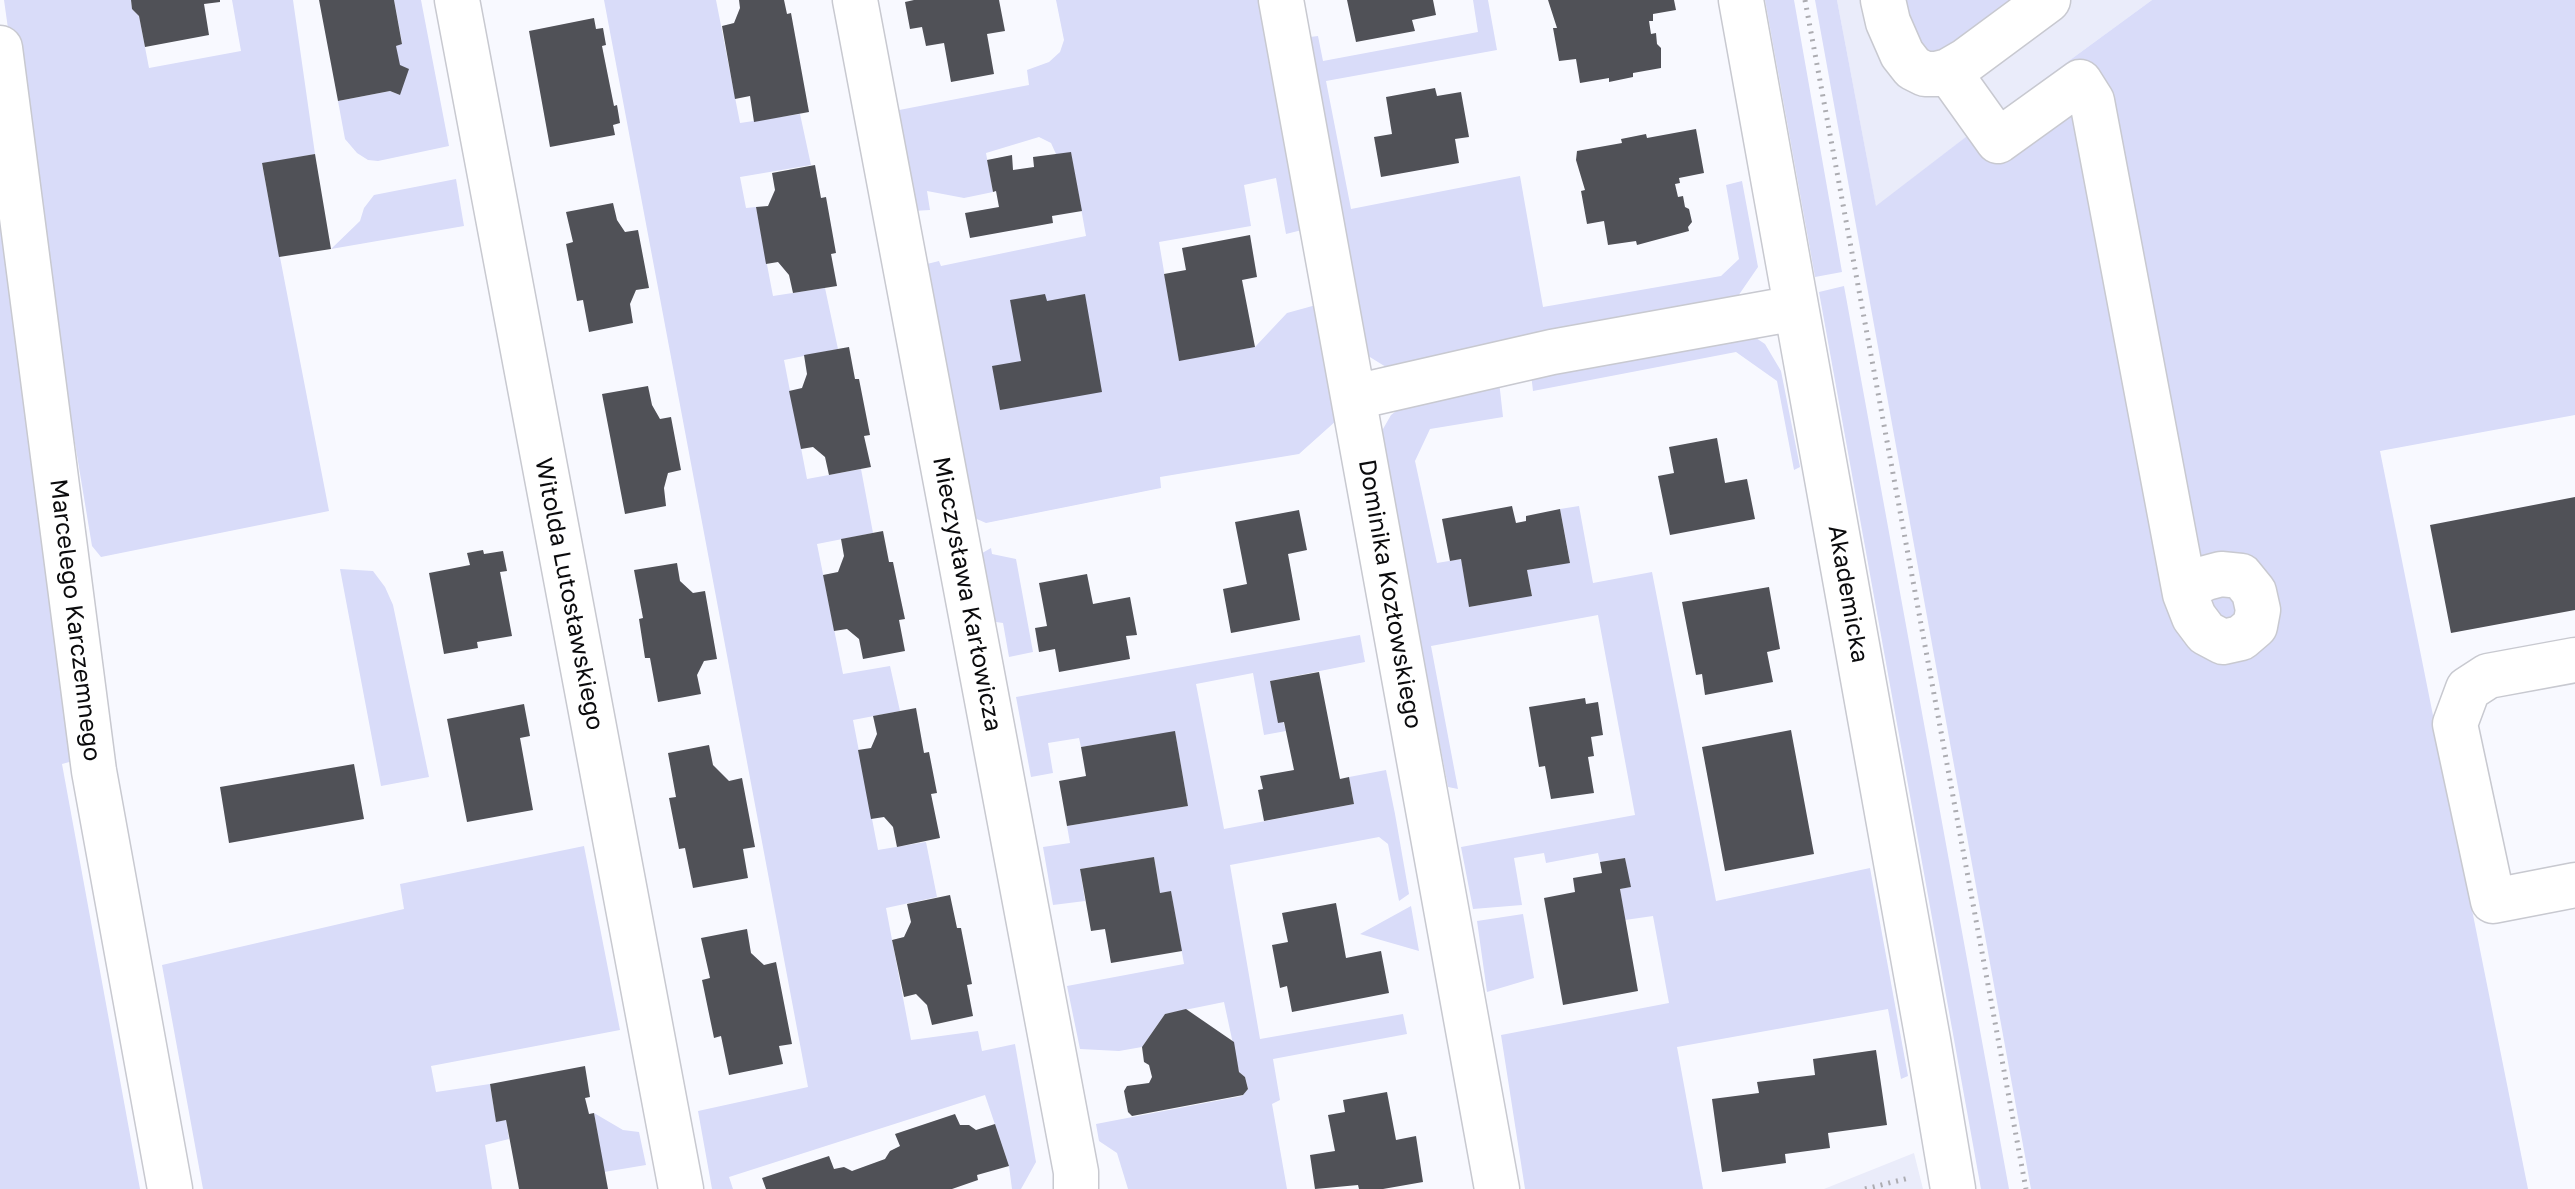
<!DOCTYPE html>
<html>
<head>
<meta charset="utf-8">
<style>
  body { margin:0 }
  canvas { display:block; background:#f8f9ff }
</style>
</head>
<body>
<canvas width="2575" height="1189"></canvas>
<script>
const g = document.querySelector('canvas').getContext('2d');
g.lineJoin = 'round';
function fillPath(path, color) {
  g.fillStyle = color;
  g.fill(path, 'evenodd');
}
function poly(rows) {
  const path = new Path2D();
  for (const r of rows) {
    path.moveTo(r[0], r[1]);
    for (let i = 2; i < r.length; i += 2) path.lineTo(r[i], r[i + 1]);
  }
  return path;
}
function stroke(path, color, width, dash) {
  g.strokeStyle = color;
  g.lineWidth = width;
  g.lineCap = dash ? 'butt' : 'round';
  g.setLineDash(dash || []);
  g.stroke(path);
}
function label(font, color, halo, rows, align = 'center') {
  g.font = font + ' "Golos Text",sans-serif';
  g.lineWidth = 8;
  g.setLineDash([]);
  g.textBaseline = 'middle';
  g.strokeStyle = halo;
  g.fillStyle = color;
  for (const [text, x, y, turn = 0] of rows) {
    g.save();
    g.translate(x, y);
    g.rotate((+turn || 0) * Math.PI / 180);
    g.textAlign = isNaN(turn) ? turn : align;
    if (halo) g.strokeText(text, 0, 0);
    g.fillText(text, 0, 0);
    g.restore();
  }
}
fillPath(poly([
  [1837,0,2152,0,1984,123,1876,207],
  [1914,1153,1923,1189,1824,1189]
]), '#eaecfa');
fillPath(poly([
  [4,0,131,0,132,9,139,16,149,68,241,51,232,0,293,0,315,154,262,164,329,511,101,557,92,546,17,93],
  [394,0,421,0,449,146,378,161,368,160,357,153,345,139,338,101,390,91,400,95,396,46,402,43],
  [604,0,716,0,740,123,800,114,811,165,740,177,746,208,756,207,773,296,825,288,838,349,784,360,807,479,861,469,873,533,817,544,843,674,890,666,900,711,853,720,878,850,926,842,937,897,886,908,911,1040,978,1031,982,1051,1015,1044,1036,1162,1021,1189,1012,1189,1009,1166,985,1095,729,1177,733,1189,712,1189,698,1111,808,1087],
  [1056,0,1260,0,1302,230,1286,234,1276,178,1244,185,1251,226,1159,242,1179,360,1255,347,1287,313,1316,305,1337,420,1299,454,1160,477,1161,488,986,523,970,516,923,265,939,261,941,266,1086,236,1071,153,1056,154,1051,143,1039,137,986,153,993,192,964,198,927,191,930,210,913,211,894,111,1029,85,1027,70,1049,62,1060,52,1064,40],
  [1473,0,1488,0,1497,50,1326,81,1351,209,1520,176,1543,307,1721,276,1739,259,1726,185,1742,181,1758,267,1736,299,1402,368,1386,367,1365,354,1302,38,1318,36,1323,61,1478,32],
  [1765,0,1794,0,1842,272,1815,277],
  [1815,0,1837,0,1876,206,1984,123,2152,0,2575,0,2575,415,2380,451,2528,1189,2031,1189],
  [1898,0,2029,0,1957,51,1921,55],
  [0,173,84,758,62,764,140,1189,0,1189],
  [456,179,464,226,331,249,360,221,364,208,374,195],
  [1844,286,2009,1189,1981,1189,1819,292],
  [1753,336,1765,344,1781,371,1800,467,1794,470,1777,381,1736,352,1533,391,1531,374],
  [1499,381,1503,417,1430,429,1415,461,1437,563,1461,559,1470,607,1532,595,1527,570,1570,562,1560,509,1579,506,1593,583,1652,572,1716,901,1870,868,1908,1076,1901,1079,1888,1009,1677,1047,1703,1189,1525,1189,1501,1035,1669,1003,1653,916,1625,920,1620,889,1630,887,1625,858,1600,862,1598,853,1546,863,1544,853,1514,858,1522,905,1473,909,1461,847,1635,815,1598,615,1431,646,1458,789,1448,787,1383,444,1383,429,1391,415,1400,408],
  [991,548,992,554,1016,559,1033,652,1009,657,1003,623,989,621,977,556],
  [340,569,373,571,385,587,393,605,429,777,381,786],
  [1360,635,1365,662,1270,681,1286,731,1264,735,1253,673,1196,684,1224,829,1354,804,1349,777,1386,770,1395,814,1409,894,1399,901,1388,844,1379,837,1230,865,1260,1039,1403,1014,1407,1034,1273,1059,1280,1100,1272,1104,1287,1189,1128,1189,1117,1153,1099,1141,1096,1124,1242,1096,1248,1089,1245,1077,1239,1072,1224,1002,1165,1014,1142,1047,1119,1051,1080,1049,1067,986,1184,964,1171,892,1160,893,1154,857,1080,869,1085,901,1053,905,1043,847,1070,843,1067,826,1188,806,1175,732,1081,747,1079,738,1048,743,1053,773,1031,777,1016,697],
  [584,846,620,1030,431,1066,436,1092,490,1084,496,1121,506,1120,509,1139,485,1145,492,1189,203,1189,162,965,404,909,400,884],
  [1411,906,1419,951,1360,934],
  [1523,914,1534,978,1487,992,1477,921],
  [594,1113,623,1130,639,1132,646,1165,604,1172]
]), '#d9dcf9');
fillPath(poly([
  [131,0,220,0,220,2,204,4,209,35,145,47,139,16,132,9],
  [319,0,394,0,402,44,396,46,400,65,409,69,400,95,390,91,338,101],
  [739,0,784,0,787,14,791,13,809,112,754,122,750,96,735,99,722,26,734,23,740,8],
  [914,0,999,0,1005,31,987,34,994,74,951,82,944,43,926,46,922,27,910,29,905,2],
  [1347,0,1433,0,1436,15,1412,20,1415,31,1356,42],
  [1548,0,1674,0,1676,10,1653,14,1653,21,1649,21,1651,34,1656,33,1657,44,1661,48,1661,68,1633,73,1633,77,1609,82,1609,78,1580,83,1576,59,1559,61,1553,28,1557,28],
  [594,18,596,29,603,28,606,45,602,46,614,106,617,105,620,123,613,125,615,135,550,147,529,31],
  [1435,88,1437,96,1461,92,1469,137,1455,139,1459,163,1381,177,1374,137,1392,134,1386,97],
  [1696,129,1704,173,1679,178,1680,183,1675,184,1678,197,1683,196,1685,207,1689,209,1692,222,1688,227,1689,231,1637,245,1636,241,1608,245,1604,221,1587,224,1581,191,1585,190,1576,160,1577,151,1622,143,1621,139,1646,134,1647,138],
  [1071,152,1082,211,1052,216,1053,223,970,238,965,213,999,207,996,191,993,192,987,160,1012,155,1013,170,1034,167,1033,157],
  [315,154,331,249,279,257,262,163],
  [815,165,821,198,826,197,836,253,831,254,837,286,793,293,789,275,778,262,766,264,756,207,768,206,775,190,772,173],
  [613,203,617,220,625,232,638,230,649,288,636,290,630,304,633,323,589,332,583,300,577,301,566,244,573,242,566,212],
  [1250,235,1257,277,1242,280,1255,347,1179,361,1164,274,1186,270,1182,248],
  [1045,294,1047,301,1085,294,1102,392,1000,410,992,366,1021,361,1010,300],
  [849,347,855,379,859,379,870,435,864,436,871,467,829,475,825,457,813,447,801,449,789,391,802,388,807,374,804,355],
  [648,386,652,405,660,419,671,417,681,470,668,473,664,488,666,506,625,514,602,394],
  [1717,438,1725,483,1747,479,1755,519,1670,535,1658,476,1674,473,1669,447],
  [2575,497,2575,610,2451,633,2430,525],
  [1512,506,1516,523,1526,521,1526,516,1560,509,1570,563,1527,570,1532,596,1469,607,1461,559,1450,561,1442,519],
  [1299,510,1307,550,1288,554,1300,620,1231,633,1223,589,1247,584,1235,522],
  [883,531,889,562,893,562,899,591,905,619,899,620,905,651,863,659,859,639,847,629,834,631,823,575,838,572,844,556,841,539],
  [483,550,484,554,503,551,507,571,500,572,512,636,477,642,478,648,444,654,429,573,470,565,467,553],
  [677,563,680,581,693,593,705,591,717,659,704,661,697,675,701,694,658,702,650,658,645,658,639,619,643,618,634,570],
  [1087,574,1093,604,1130,597,1137,635,1126,636,1130,659,1059,672,1055,649,1039,652,1035,628,1047,626,1039,583],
  [1769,587,1780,649,1767,652,1773,682,1705,695,1702,674,1696,675,1682,602],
  [1319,672,1340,779,1349,777,1354,804,1264,821,1258,790,1263,789,1260,776,1294,770,1284,722,1278,723,1270,681],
  [1585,698,1586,704,1598,702,1603,735,1591,737,1594,756,1588,757,1594,793,1551,799,1545,766,1539,767,1529,707],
  [524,704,530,736,520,738,533,810,467,822,447,719],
  [916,708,924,753,929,752,937,793,931,794,940,838,897,847,893,827,884,817,871,819,858,750,871,748,877,734,873,716],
  [1791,730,1814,854,1725,871,1702,747],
  [1175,731,1188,806,1067,826,1059,781,1086,776,1081,747],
  [709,745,713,765,729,781,742,778,755,847,743,849,748,878,693,888,685,848,679,849,669,798,676,797,668,753],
  [354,764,364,819,229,843,220,787],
  [1154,857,1160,893,1171,891,1182,951,1111,963,1105,929,1091,931,1080,869],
  [1625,858,1631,887,1620,889,1638,991,1563,1005,1544,898,1575,892,1573,878,1602,873,1600,862],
  [950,895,957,928,961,928,972,984,967,985,973,1016,932,1025,927,1005,916,994,904,997,892,940,904,937,911,922,907,904],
  [1336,903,1346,958,1381,951,1389,993,1292,1012,1287,986,1280,988,1272,945,1288,942,1282,913],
  [747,929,751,953,764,965,776,962,792,1044,779,1046,783,1064,729,1075,721,1036,714,1038,702,980,710,978,701,938],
  [1186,1009,1234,1042,1239,1072,1245,1077,1248,1089,1243,1095,1132,1116,1128,1112,1124,1091,1127,1086,1149,1083,1152,1077,1149,1065,1144,1062,1142,1047,1165,1014],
  [1876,1050,1887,1125,1828,1133,1830,1148,1785,1154,1786,1163,1722,1172,1712,1099,1759,1093,1757,1082,1815,1075,1813,1059],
  [585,1066,590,1097,585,1098,589,1114,594,1113,608,1189,519,1189,506,1120,496,1122,490,1084],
  [1387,1092,1396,1140,1416,1136,1423,1182,1383,1189,1359,1189,1358,1185,1315,1189,1310,1155,1335,1151,1328,1115,1345,1112,1343,1100],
  [955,1114,960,1125,969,1125,976,1130,995,1124,1009,1166,977,1175,978,1180,952,1189,766,1189,762,1178,829,1156,834,1169,844,1167,852,1171,885,1159,890,1151,900,1146,895,1134]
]), '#505157');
const minor = poly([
  [457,0,681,1189],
  [855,0,1076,1172,1076,1189],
  [1281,0,1497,1189],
  [1741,0,1928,1040,1953,1189],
  [1883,0,1888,22,1902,54,1913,68,1925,74,1936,74,1948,71,1967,60,2048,0],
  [0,48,94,771,170,1189],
  [1948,71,1998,141,2080,82,2092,101,2185,594,2194,617,2206,633,2223,642,2241,638,2255,626,2258,610,2254,592,2241,576,2221,574,2206,578,2191,585,2185,594],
  [1355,397,1552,352,1796,308],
  [2575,660,2488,676,2468,689,2455,724,2493,901,2575,885]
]);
stroke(minor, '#c8c9d0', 47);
stroke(poly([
  [1805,0,2026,1189],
  [1865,1189,1909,1178]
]), '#acacb1', 5, [2, 6]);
stroke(minor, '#fff', 44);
label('24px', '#0b0b0d', '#fff', [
  ["Witolda Lutosławskiego",569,594,79],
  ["Mieczysława Karłowicza",967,594,79],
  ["Dominika Kozłowskiego",1390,594,80],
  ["Akademicka",1848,594,80],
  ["Marcelego Karczemnego",75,620,83]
]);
</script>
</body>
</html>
